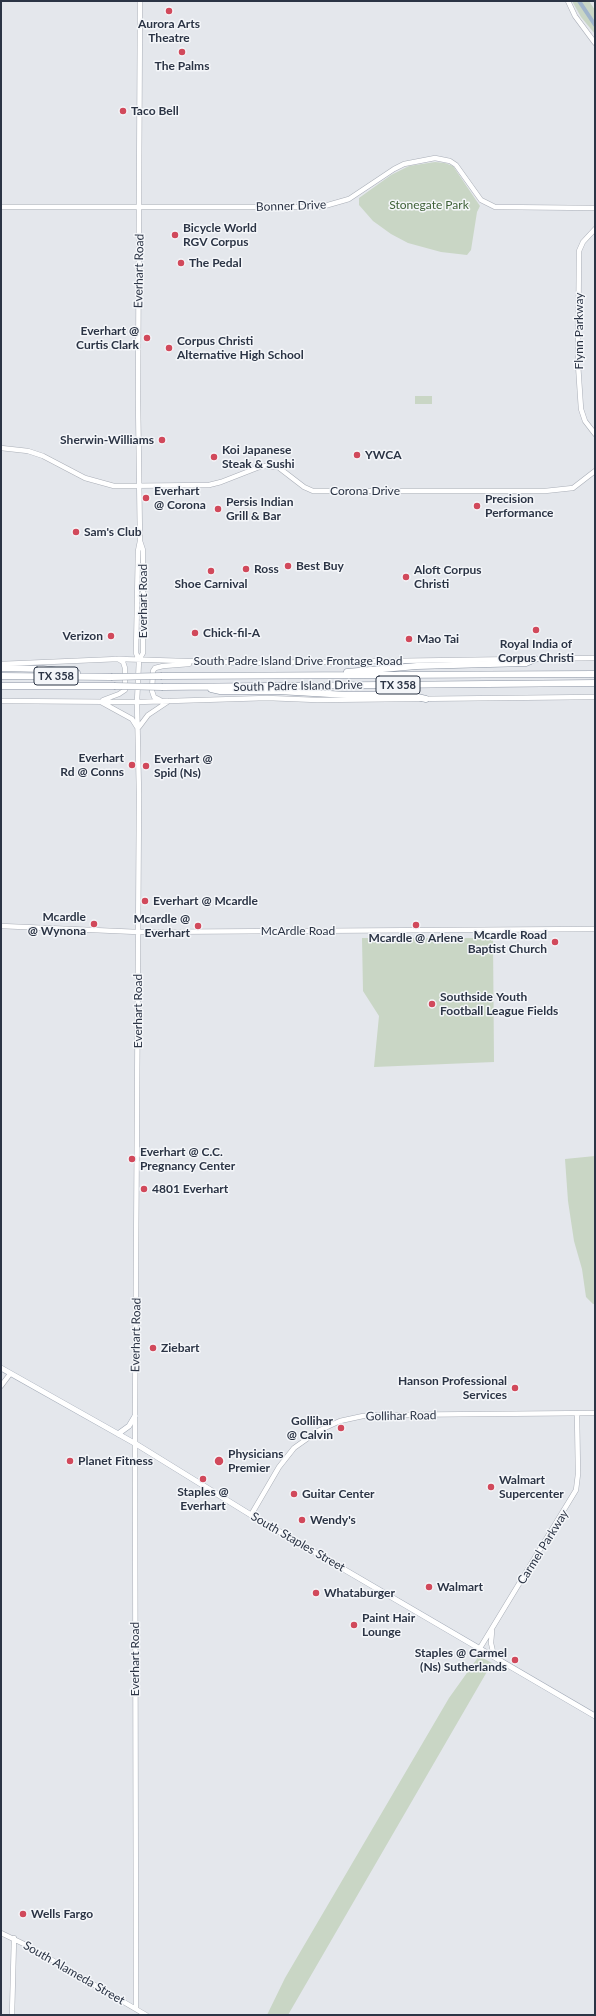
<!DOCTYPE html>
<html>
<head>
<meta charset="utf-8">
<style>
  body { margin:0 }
  #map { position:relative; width:596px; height:2016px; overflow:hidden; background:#e4e7ec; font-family:Lato,sans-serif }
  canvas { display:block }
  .frame { position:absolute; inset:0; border:2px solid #2b3445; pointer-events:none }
</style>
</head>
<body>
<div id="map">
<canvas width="596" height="2016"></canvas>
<div class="frame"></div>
</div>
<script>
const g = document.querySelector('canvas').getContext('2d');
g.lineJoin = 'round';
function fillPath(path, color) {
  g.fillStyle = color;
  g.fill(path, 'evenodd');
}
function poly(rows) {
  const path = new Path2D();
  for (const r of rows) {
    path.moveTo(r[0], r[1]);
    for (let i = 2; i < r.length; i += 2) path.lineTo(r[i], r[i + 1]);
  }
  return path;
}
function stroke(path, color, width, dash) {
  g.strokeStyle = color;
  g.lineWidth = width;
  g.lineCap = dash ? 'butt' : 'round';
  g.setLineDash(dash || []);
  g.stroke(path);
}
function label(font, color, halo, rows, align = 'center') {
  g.font = font + ' Lato,sans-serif';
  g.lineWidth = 3;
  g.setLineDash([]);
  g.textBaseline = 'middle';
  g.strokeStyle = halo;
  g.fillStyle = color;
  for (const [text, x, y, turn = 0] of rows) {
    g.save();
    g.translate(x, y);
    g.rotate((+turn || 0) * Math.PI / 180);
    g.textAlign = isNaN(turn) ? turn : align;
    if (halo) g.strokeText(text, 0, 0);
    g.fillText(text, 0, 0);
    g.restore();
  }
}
fillPath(poly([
  [572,1,589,1,595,10,595,34,581,17],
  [435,162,445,163,453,166,480,206,477,212,471,250,467,255,441,252,408,243,391,234,373,221,359,205,359,198,391,175,409,166],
  [415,396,432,396,432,404,415,404],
  [362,938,493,938,494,1062,374,1067,379,1016,363,991],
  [595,1156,595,1304,593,1304,586,1297,582,1269,574,1241,568,1201,565,1159],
  [479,1656,492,1663,288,2015,267,2015,285,1978,449,1698]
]), '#c9d6c5');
stroke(poly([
  [579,1,595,25]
]), '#9fb4cc', 4);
const secondary = poly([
  [568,1,575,16,595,43],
  [1,207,321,207,349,199,394,169,404,164,435,158,450,161,456,165,481,200,495,207,595,208],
  [595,229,583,242,579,251,578,364,581,409,585,421,595,434],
  [1,448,28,451,43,456,85,478,114,486,209,485,221,482,262,466,278,467,304,487,313,491,545,491,573,488,595,471],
  [139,660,136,653,138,551,140,541,138,399,140,1],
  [1,664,118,659,251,663,595,658],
  [103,700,119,694,125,690,125,668,123,662,118,659],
  [160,700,154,697,152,691,153,671,155,668,163,666,189,664],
  [1,701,137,702,267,698,317,700,595,697],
  [101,702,132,719,137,727],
  [139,727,148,715,169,701],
  [1,926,138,932,595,929],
  [1,1386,10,1374],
  [251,1515,279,1467,294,1448,318,1431,340,1421,363,1416,380,1415,595,1413],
  [492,1631,491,1643,494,1656],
  [480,1648,576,1490,578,1474,577,1413],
  [1,1933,28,1946,146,2015],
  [136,2009,135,1420,139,794,137,702,139,660,143,653,143,550,140,541],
  [12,2015,14,1938]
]);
const primary = poly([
  [1,1368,136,1444,251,1515,595,1716],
  [118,1434,129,1426,135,1416]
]);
const highway = poly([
  [1,668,43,669,77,673],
  [347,672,417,666,526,663,535,659],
  [1,676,111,677],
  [162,676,595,674],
  [1,686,114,686],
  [163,687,595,683],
  [211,689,220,691,278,691,347,695,409,695,426,699]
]);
stroke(secondary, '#a9aeb7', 5.5);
stroke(primary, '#a3abb8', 6);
stroke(highway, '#8b94a3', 7);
stroke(secondary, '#fff', 4.5);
stroke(primary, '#fff', 5);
stroke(highway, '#fff', 6);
const highwayBridge = poly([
  [111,677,162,676],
  [114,686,163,687]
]);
stroke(highwayBridge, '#8b94a3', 7, []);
stroke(highwayBridge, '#fff', 6);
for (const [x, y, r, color] of [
  [169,11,4,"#d1495b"],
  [182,52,4,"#d1495b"],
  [123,111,4,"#d1495b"],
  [175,235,4,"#d1495b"],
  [181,263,4,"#d1495b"],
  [147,338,4,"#d1495b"],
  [169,348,4,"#d1495b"],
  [162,440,4,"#d1495b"],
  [357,455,4,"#d1495b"],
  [214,457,4,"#d1495b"],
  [146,498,4,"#d1495b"],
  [477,506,4,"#d1495b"],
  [218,509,4,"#d1495b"],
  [76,532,4,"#d1495b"],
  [288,566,4,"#d1495b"],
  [246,569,4,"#d1495b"],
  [211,571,4,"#d1495b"],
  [406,577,4,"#d1495b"],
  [536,630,4,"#d1495b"],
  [195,633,4,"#d1495b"],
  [111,636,4,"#d1495b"],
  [409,639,4,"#d1495b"],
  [132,765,4,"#d1495b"],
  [146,766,4,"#d1495b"],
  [145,901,4,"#d1495b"],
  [94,924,4,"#d1495b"],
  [416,925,4,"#d1495b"],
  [198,926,4,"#d1495b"],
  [555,942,4,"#d1495b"],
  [432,1004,4,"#d1495b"],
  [132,1159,4,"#d1495b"],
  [144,1189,4,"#d1495b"],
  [153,1348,4,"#d1495b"],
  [515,1388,4,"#d1495b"],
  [341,1428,4,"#d1495b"],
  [70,1461,4,"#d1495b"],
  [219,1461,5,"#d1495b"],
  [203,1479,4,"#d1495b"],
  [491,1487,4,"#d1495b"],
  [294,1494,4,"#d1495b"],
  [302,1520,4,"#d1495b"],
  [429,1587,4,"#d1495b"],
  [316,1593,4,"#d1495b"],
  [354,1625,4,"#d1495b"],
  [515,1660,4,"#d1495b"],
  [23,1914,4,"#d1495b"]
]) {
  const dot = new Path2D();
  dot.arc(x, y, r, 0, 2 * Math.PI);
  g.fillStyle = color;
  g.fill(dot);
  stroke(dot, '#f4f6f9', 1.5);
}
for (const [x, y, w] of [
  [56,676,44],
  [398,685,44]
]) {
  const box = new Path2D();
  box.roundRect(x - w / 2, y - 9, w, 18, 3);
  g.fillStyle = '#f4f6f9';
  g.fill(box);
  stroke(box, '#2b3445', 1);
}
label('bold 11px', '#2b3445', null, [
  ["TX 358",56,676],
  ["TX 358",398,685]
]);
label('bold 12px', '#2b3445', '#f4f6f9', [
  ["Aurora Arts",169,24,"center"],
  ["Theatre",169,38,"center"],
  ["The Palms",182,66,"center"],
  ["Taco Bell",131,111],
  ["Bicycle World",183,228],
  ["RGV Corpus",183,242],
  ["The Pedal",189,263],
  ["Everhart @",139,331,"right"],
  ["Curtis Clark",139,345,"right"],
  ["Corpus Christi",177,341],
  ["Alternative High School",177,355],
  ["Sherwin-Williams",154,440,"right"],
  ["Koi Japanese",222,450],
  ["Steak & Sushi",222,464],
  ["YWCA",365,455],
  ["Everhart",154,491],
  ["@ Corona",154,505],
  ["Precision",485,499],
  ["Performance",485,513],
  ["Persis Indian",226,502],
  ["Grill & Bar",226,516],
  ["Sam's Club",84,532],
  ["Best Buy",296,566],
  ["Ross",254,569],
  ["Aloft Corpus",414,570],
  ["Christi",414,584],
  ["Shoe Carnival",211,584,"center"],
  ["Chick-fil-A",203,633],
  ["Verizon",103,636,"right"],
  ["Mao Tai",417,639],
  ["Royal India of",536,644,"center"],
  ["Corpus Christi",536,658,"center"],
  ["Everhart",124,758,"right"],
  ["Rd @ Conns",124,772,"right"],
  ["Everhart @",154,759],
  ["Spid (Ns)",154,773],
  ["Everhart @ Mcardle",153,901],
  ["Mcardle",86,917,"right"],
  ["@ Wynona",86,931,"right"],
  ["Mcardle @",190,919,"right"],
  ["Everhart",190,933,"right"],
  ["Mcardle Road",547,935,"right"],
  ["Baptist Church",547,949,"right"],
  ["Mcardle @ Arlene",416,938,"center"],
  ["Southside Youth",440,997],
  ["Football League Fields",440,1011],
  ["Everhart @ C.C.",140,1152],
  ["Pregnancy Center",140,1166],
  ["4801 Everhart",152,1189],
  ["Ziebart",161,1348],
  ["Hanson Professional",507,1381,"right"],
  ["Services",507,1395,"right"],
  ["Gollihar",333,1421,"right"],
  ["@ Calvin",333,1435,"right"],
  ["Physicians",228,1454],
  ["Premier",228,1468],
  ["Planet Fitness",78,1461],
  ["Walmart",499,1480],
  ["Supercenter",499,1494],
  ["Staples @",203,1492,"center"],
  ["Everhart",203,1506,"center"],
  ["Guitar Center",302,1494],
  ["Wendy's",310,1520],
  ["Walmart",437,1587],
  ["Whataburger",324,1593],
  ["Paint Hair",362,1618],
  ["Lounge",362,1632],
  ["Staples @ Carmel",507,1653,"right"],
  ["(Ns) Sutherlands",507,1667,"right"],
  ["Wells Fargo",31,1914]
], 'left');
label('12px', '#3f6138', '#f4f6f9', [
  ["Stonegate Park",429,205]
]);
label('12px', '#2b3445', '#f4f6f9', [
  ["Bonner Drive",291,206,-2],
  ["Everhart Road",139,271,-89],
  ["Flynn Parkway",579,331,-90],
  ["Corona Drive",365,491],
  ["Everhart Road",143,601,-90],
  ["South Padre Island Drive Frontage Road",298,661],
  ["South Padre Island Drive",298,686,-1],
  ["McArdle Road",298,931],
  ["Everhart Road",138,1011,-90],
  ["Everhart Road",136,1335,-89],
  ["Gollihar Road",401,1416,-1],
  ["South Staples Street",298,1542,30],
  ["Carmel Parkway",543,1547,-58],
  ["Everhart Road",135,1659,-90],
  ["South Alameda Street",74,1973,30]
]);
</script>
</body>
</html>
